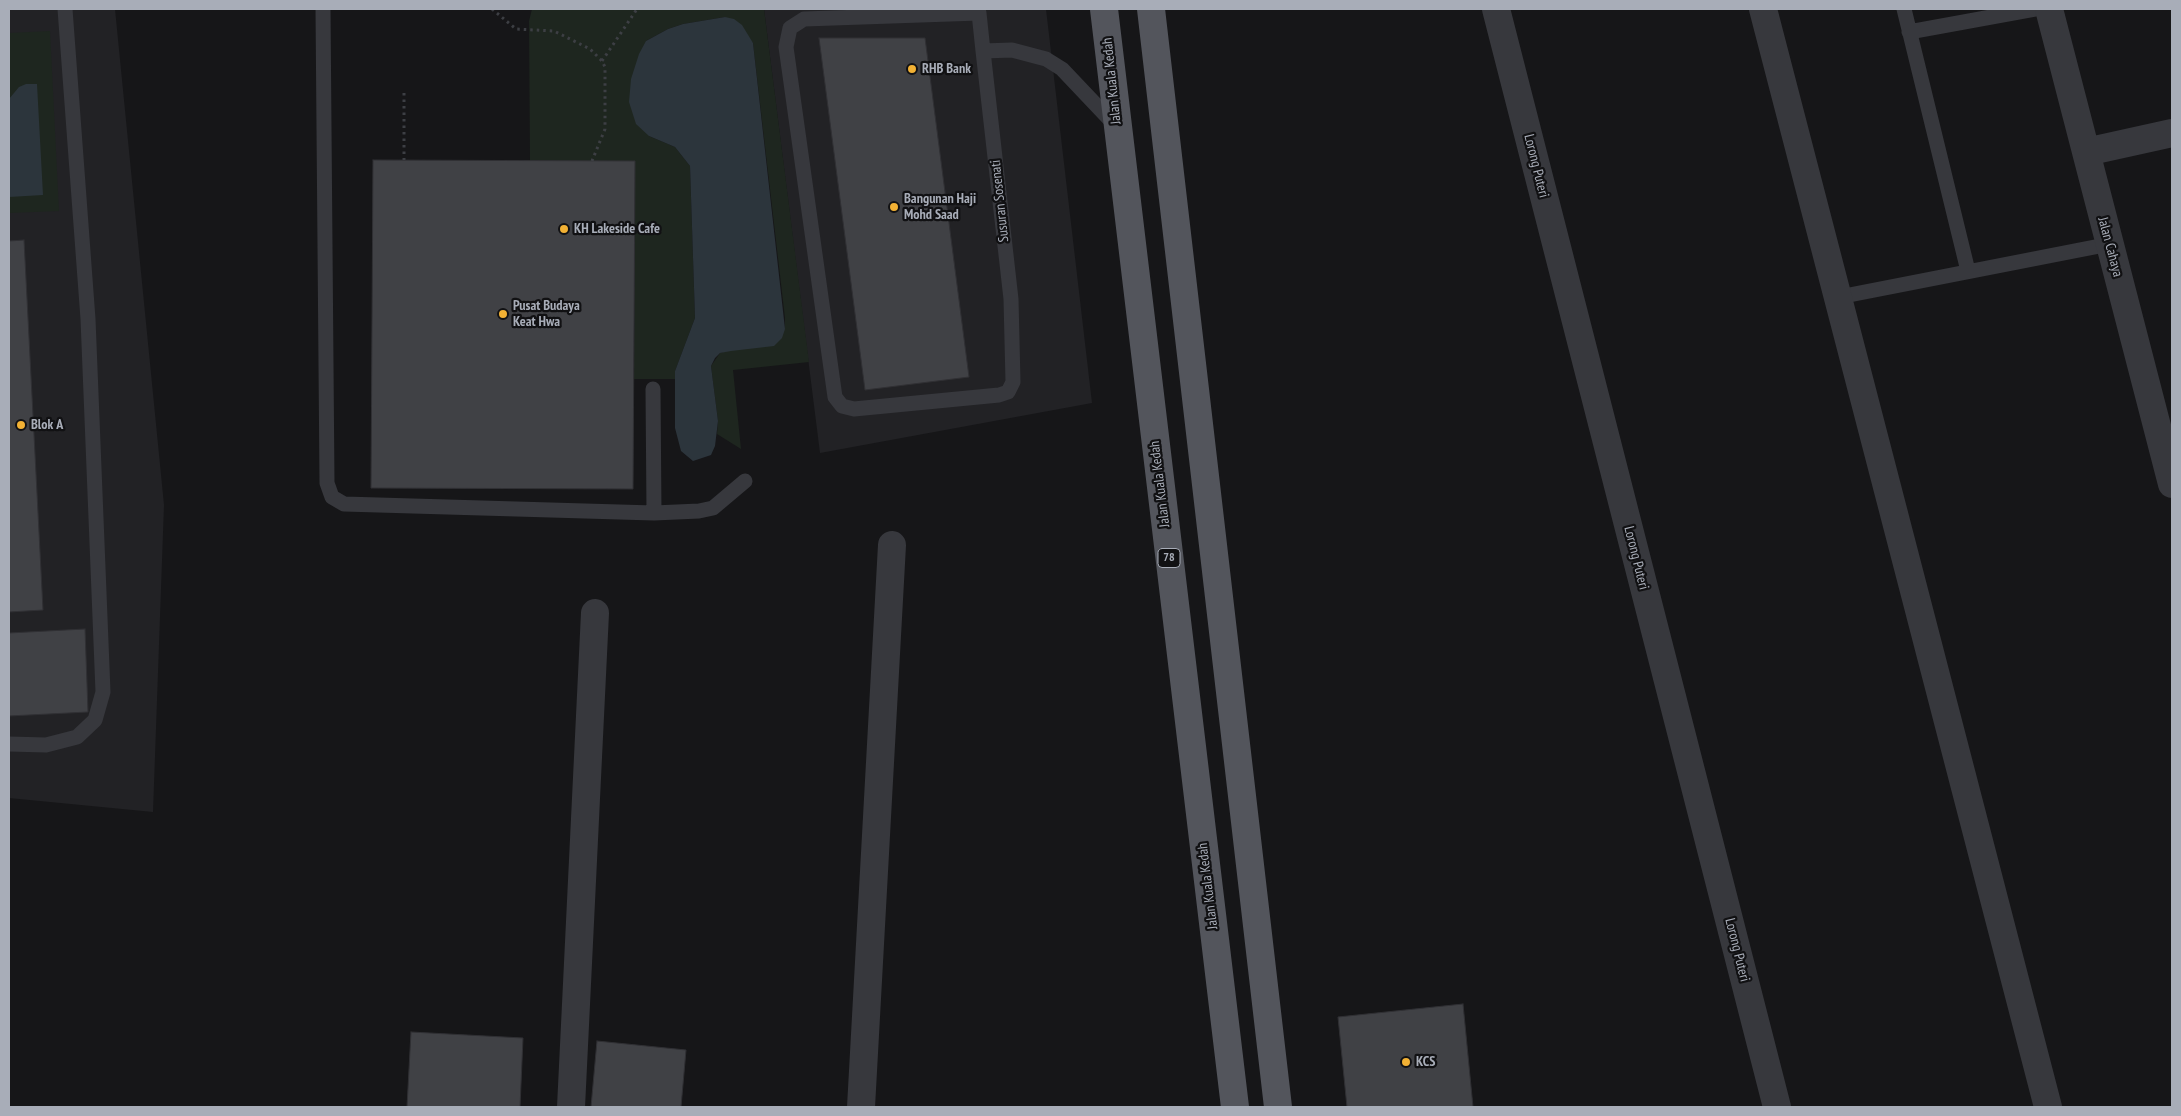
<!DOCTYPE html>
<html>
<head>
<meta charset="utf-8">
<style>
  body { margin:0 }
  #map { position:relative; width:2181px; height:1116px; overflow:hidden; background:#161618; font-family:"PT Sans Narrow",sans-serif }
  canvas { display:block }
  .frame { position:absolute; inset:0; border:10px solid #a8adb8; pointer-events:none }
</style>
</head>
<body>
<div id="map">
<canvas width="2181" height="1116"></canvas>
<div class="frame"></div>
</div>
<script>
const g = document.querySelector('canvas').getContext('2d');
g.lineJoin = 'round';
function fillPath(path, color) {
  g.fillStyle = color;
  g.fill(path, 'evenodd');
}
function poly(rows) {
  const path = new Path2D();
  for (const r of rows) {
    path.moveTo(r[0], r[1]);
    for (let i = 2; i < r.length; i += 2) path.lineTo(r[i], r[i + 1]);
  }
  return path;
}
function stroke(path, color, width, dash) {
  g.strokeStyle = color;
  g.lineWidth = width;
  g.lineCap = dash ? 'butt' : 'round';
  g.setLineDash(dash || []);
  g.stroke(path);
}
function label(font, color, halo, rows, align = 'center') {
  g.font = font + ' "PT Sans Narrow",sans-serif';
  g.lineWidth = 4.5;
  g.setLineDash([]);
  g.textBaseline = 'middle';
  g.strokeStyle = halo;
  g.fillStyle = color;
  for (const [text, x, y, turn = 0] of rows) {
    g.save();
    g.translate(x, y);
    g.rotate((+turn || 0) * Math.PI / 180);
    g.textAlign = isNaN(turn) ? turn : align;
    if (halo) g.strokeText(text, 0, 0);
    g.fillText(text, 0, 0);
    g.restore();
  }
}
fillPath(poly([
  [9,9,115,9,164,505,153,812,9,798],
  [764,9,1046,9,1092,403,820,453]
]), '#222225');
fillPath(poly([
  [532,9,764,9,809,362,733,370,741,449,717,434,718,421,711,366,720,353,785,329,785,318,753,43,725,17,683,24,668,29,646,41,649,136,675,147,690,166,695,318,675,371,675,379,634,379,635,161,530,161,529,21],
  [50,31,59,211,9,213,9,33]
]), '#1e261f');
fillPath(poly([
  [725,17,734,19,742,25,753,43,785,329,782,338,774,346,731,351,720,353,715,358,711,366,718,421,715,446,711,455,693,461,681,451,675,428,675,371,695,318,690,166,675,147,649,136,636,124,629,102,631,79,639,54,646,41,668,29,683,24],
  [26,84,37,84,43,195,9,197,9,99,19,87]
]), '#2c353c');
const building = poly([
  [819,38,925,38,969,377,865,390,819,38],
  [373,160,635,161,633,489,371,488,373,160],
  [24,240,43,610,9,612,9,241,24,240],
  [85,629,88,712,9,716,9,633,85,629],
  [1463,1004,1473,1107,1347,1107,1338,1017,1463,1004],
  [411,1032,523,1038,520,1107,407,1107,411,1032],
  [597,1041,686,1050,681,1107,591,1107,597,1041]
]);
fillPath(building, '#404145');
stroke(building, '#303034', 1);
stroke(poly([
  [492,9,516,29,554,31,590,49,602,61,605,67,605,129,592,161],
  [602,61,637,9],
  [404,93,404,160]
]), '#3d3f44', 3, [2.5, 4]);
stroke(poly([
  [323,9,327,483,332,497,344,504,654,513,699,511,713,508,745,481],
  [978,9,979,13,983,51,1011,299,1013,382,1008,392,999,395,854,409,842,406,835,397,786,47,790,28,804,19,979,13],
  [1904,9,1968,271],
  [1909,32,2035,9],
  [983,51,1012,50,1046,59,1062,69,1116,126],
  [1839,297,2110,244],
  [653,389,654,513],
  [9,744,46,745,77,737,95,720,103,692,88,319,65,9]
]), '#37383d', 15);
stroke(poly([
  [1496,9,1777,1107],
  [1763,9,2048,1107],
  [2049,9,2172,484],
  [2086,152,2172,133],
  [571,1107,595,613],
  [861,1107,892,545]
]), '#37383d', 28);
stroke(poly([
  [1104,9,1235,1107],
  [1151,9,1278,1107]
]), '#53555c', 28);
for (const [x, y, r, color] of [
  [912,69,5,"#f2b134"],
  [894,207,5,"#f2b134"],
  [564,229,5,"#f2b134"],
  [503,314,5,"#f2b134"],
  [21,425,5,"#f2b134"],
  [1406,1062,5,"#f2b134"]
]) {
  const dot = new Path2D();
  dot.arc(x, y, r, 0, 2 * Math.PI);
  g.fillStyle = color;
  g.fill(dot);
  stroke(dot, '#111113', 2);
}
for (const [x, y, w] of [
  [1169,558,22]
]) {
  const box = new Path2D();
  box.roundRect(x - w / 2, y - 9.5, w, 19, 4);
  g.fillStyle = '#111113';
  g.fill(box);
  stroke(box, '#a8adb8', 1);
}
label('bold 12px', '#a8adb8', null, [
  ["78",1169,558]
]);
label('bold 14px', '#a8adb8', '#111113', [
  ["RHB Bank",922,69],
  ["Bangunan Haji",904,199],
  ["Mohd Saad",904,215],
  ["KH Lakeside Cafe",574,229],
  ["Pusat Budaya",513,306],
  ["Keat Hwa",513,322],
  ["Blok A",31,425],
  ["KCS",1416,1062]
], 'left');
label('14px', '#a8adb8', '#111113', [
  ["Jalan Kuala Kedah",1112,81,-96],
  ["Lorong Puteri",1536,166,76],
  ["Susuran Sosenati",1000,201,-96],
  ["Jalan Cahaya",2110,247,75],
  ["Jalan Kuala Kedah",1160,484,-97],
  ["Lorong Puteri",1636,558,76],
  ["Jalan Kuala Kedah",1208,886,-97],
  ["Lorong Puteri",1737,950,76]
]);
</script>
</body>
</html>
